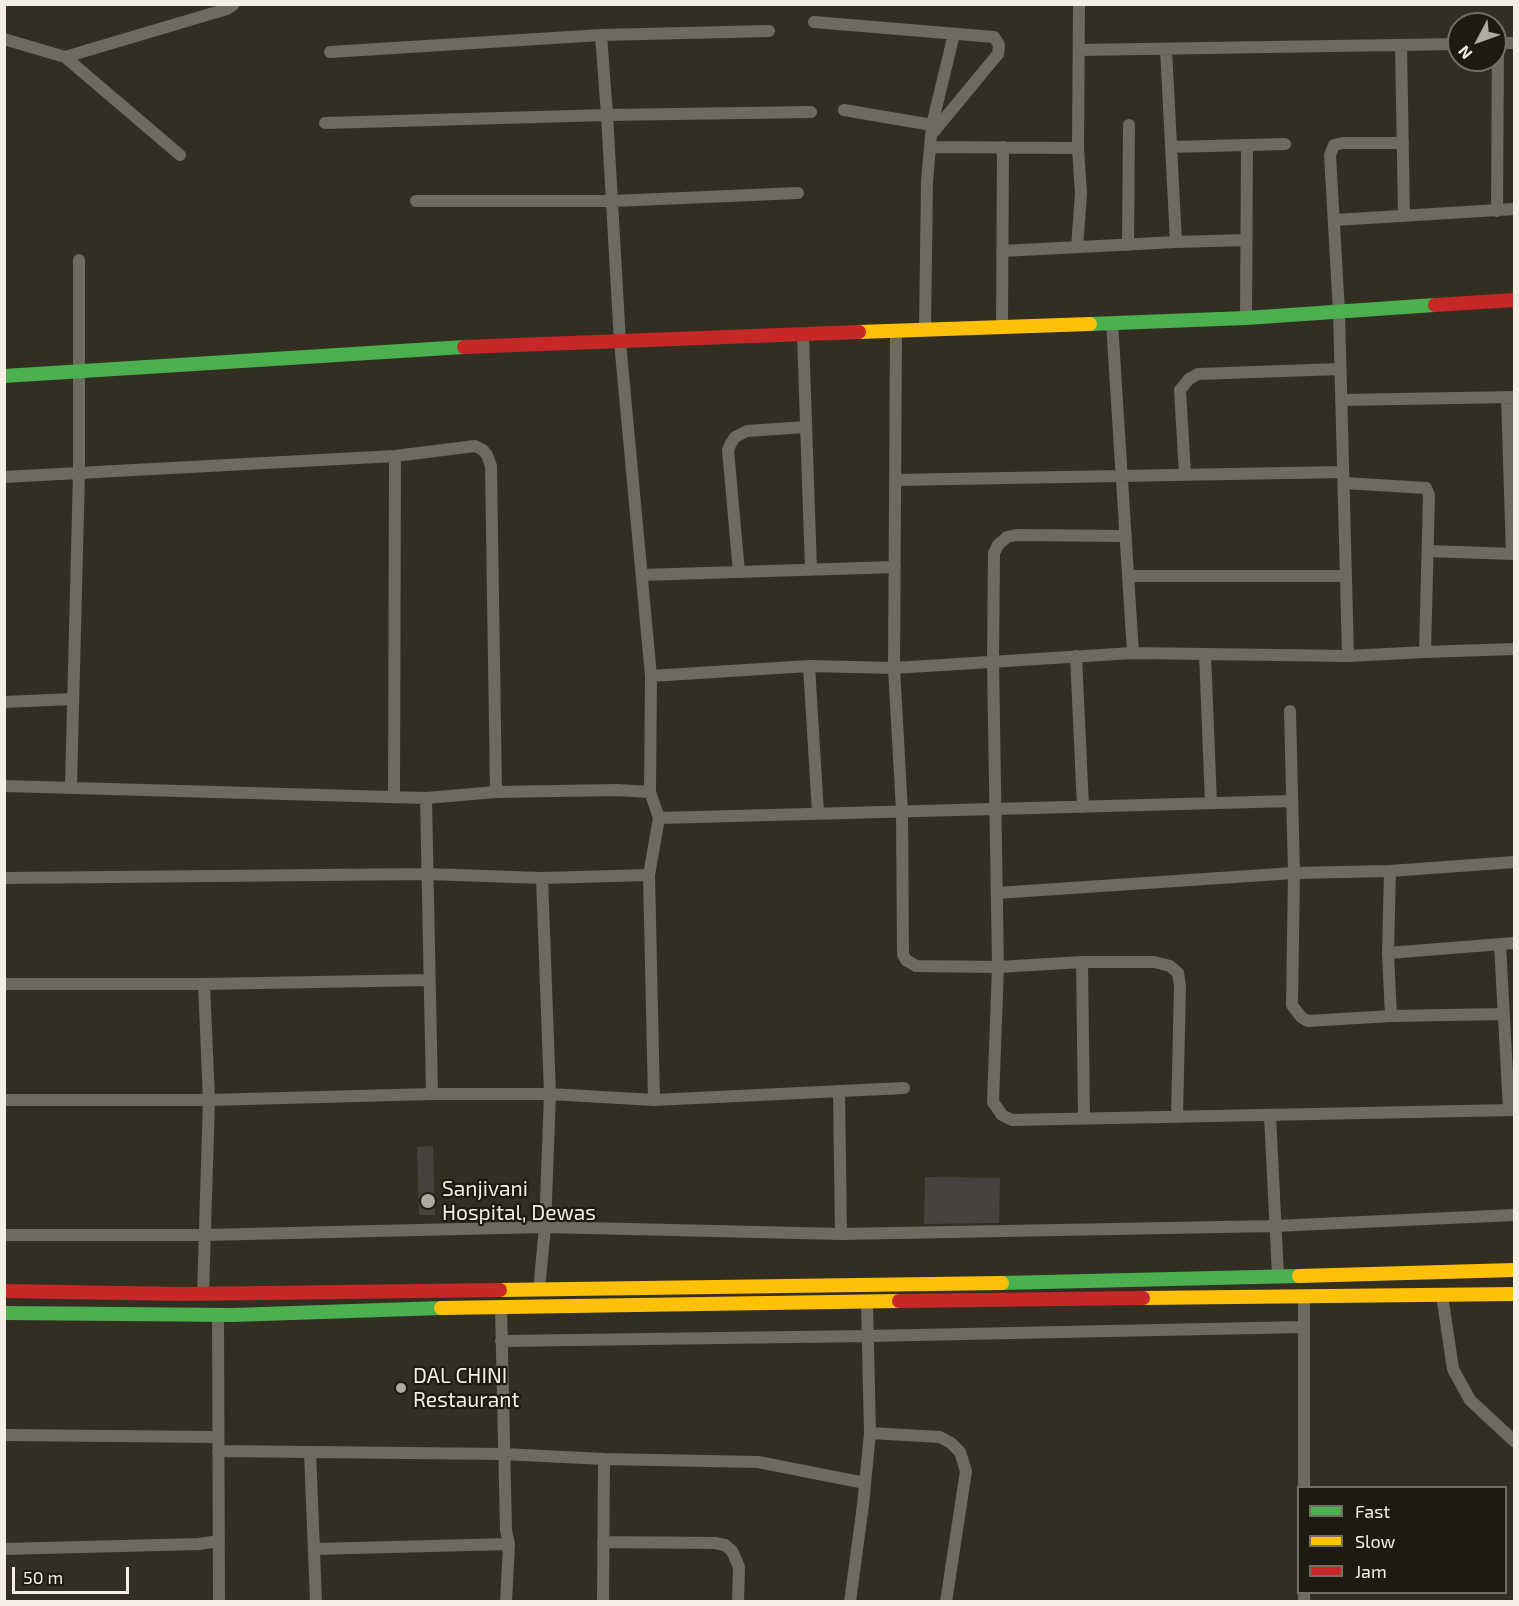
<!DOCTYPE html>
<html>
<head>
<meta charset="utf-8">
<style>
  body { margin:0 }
  #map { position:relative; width:1519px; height:1606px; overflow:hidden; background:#322e22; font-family:"Exo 2",sans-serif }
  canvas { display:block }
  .frame { position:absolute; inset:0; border:6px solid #f4efe2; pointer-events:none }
  .legend { position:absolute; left:1297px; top:1486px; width:210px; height:108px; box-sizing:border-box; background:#1d1a10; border:2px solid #736f64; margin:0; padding:8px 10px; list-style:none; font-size:18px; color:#f4efe2 }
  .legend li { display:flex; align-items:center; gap:12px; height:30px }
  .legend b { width:30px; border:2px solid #736f64 }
  .north { position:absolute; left:1447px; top:12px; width:60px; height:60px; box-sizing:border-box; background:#1d1a10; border:2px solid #736f64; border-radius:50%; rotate:229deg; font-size:16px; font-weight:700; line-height:24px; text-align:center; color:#f4efe2 }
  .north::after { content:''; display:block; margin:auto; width:21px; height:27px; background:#b0ab9f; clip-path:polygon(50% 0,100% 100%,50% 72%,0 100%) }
  .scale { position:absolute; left:12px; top:1567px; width:117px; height:27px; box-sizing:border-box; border:3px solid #f4efe2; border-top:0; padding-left:8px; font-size:18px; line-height:21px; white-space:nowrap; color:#f4efe2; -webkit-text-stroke:4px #1d1a10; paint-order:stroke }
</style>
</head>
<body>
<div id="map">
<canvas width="1519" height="1606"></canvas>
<div class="frame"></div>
<ul class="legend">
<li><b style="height:8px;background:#4caf50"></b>Fast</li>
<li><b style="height:8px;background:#ffc107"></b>Slow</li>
<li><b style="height:8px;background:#c62828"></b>Jam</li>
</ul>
<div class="north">N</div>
<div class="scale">50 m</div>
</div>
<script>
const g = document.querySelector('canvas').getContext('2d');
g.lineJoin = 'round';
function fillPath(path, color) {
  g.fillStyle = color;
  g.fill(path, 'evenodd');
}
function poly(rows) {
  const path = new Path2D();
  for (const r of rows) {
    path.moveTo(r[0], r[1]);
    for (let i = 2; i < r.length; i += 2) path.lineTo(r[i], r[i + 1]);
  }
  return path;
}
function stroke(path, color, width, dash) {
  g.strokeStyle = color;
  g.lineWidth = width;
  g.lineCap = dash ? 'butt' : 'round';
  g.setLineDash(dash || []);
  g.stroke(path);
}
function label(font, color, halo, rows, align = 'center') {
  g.font = font + ' "Exo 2",sans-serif';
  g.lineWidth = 4.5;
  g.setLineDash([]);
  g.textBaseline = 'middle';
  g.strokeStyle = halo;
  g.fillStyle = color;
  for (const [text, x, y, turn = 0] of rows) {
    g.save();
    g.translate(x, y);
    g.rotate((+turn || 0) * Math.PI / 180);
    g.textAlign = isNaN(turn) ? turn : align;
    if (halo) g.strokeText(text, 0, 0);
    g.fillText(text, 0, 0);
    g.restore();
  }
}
fillPath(poly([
  [433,1146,435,1215,419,1215,417,1147],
  [925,1177,1000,1178,999,1223,924,1224]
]), '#474240');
stroke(poly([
  [814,22,994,37,999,45,998,54,931,135],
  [601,35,607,115,620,342,651,676,650,792],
  [4,39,65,57,227,9,234,4],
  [1495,43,1514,43],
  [1401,45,1404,216],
  [1166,49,1176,242],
  [1079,50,1459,44],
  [330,52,601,35,769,31],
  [65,57,180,155],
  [844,110,932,125],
  [325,123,607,115,811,112],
  [930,147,1078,148,1081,194,1077,247],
  [1171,147,1285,144],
  [1078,148,1079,4],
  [416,201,613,201,798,193],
  [1497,211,1498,43],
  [1335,220,1514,209],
  [1128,245,1129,125],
  [1002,251,1176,242,1246,240],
  [1246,318,1247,145],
  [1112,323,1133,653],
  [1002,327,1003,147],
  [925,330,927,181,932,125,954,34],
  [896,331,894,668,902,811,903,954,906,960,916,966,998,967,1082,962,1154,962,1170,966,1178,973,1180,986,1177,1117],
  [803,335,811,570],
  [1507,397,1512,554],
  [1341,400,1514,397],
  [1185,474,1180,390,1189,379,1198,374,1340,369],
  [4,477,395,456,475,446,483,450,487,455,491,466,496,792,426,798],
  [895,480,1343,472],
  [1126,536,1016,535,1007,537,998,545,994,553,993,661,998,967,993,1102,1002,1115,1012,1120,1514,1110],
  [1428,551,1514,554],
  [739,572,728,450,731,443,735,437,747,431,806,427],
  [642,575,895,567],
  [1128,576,1346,576],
  [1425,652,1514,649],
  [1205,654,1211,803],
  [1076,656,1083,807],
  [1348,656,1339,312,1330,155,1334,145,1343,143,1403,143],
  [809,666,818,813],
  [651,676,809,666,894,668,1133,653,1348,656,1425,652,1429,495,1426,488,1344,483],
  [4,702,73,699],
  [1290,711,1294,873,1292,1005,1301,1017,1308,1021,1391,1016],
  [4,786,426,798,432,1094],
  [71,786,79,473,79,260],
  [496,792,617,790,650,792,659,818,1292,801],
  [394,796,395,456],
  [4,878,427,874,542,878,649,875],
  [997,893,1294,873,1390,871],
  [1500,944,1509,1110],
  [1388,953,1514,943],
  [1082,962,1084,1118],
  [4,984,204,984,209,1100,203,1294],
  [204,984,429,980],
  [1503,1014,1391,1016,1388,953,1390,871,1514,862],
  [839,1091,841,1234],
  [4,1100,209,1100,432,1094,550,1094,654,1100,904,1088],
  [654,1100,649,875,659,818],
  [1270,1115,1278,1276],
  [4,1235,205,1235,545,1227,841,1234,1275,1226,1514,1215],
  [539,1290,545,1227,550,1094,542,878],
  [1442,1295,1453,1369,1470,1400,1514,1441],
  [501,1307,506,1530,509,1544,506,1602],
  [218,1315,219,1602],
  [501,1341,868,1336,1304,1327],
  [870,1433,940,1437,951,1443,960,1452,966,1471,946,1602],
  [4,1435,218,1437],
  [218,1451,503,1454,604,1459,603,1602],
  [310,1452,316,1602],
  [604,1459,758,1462,865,1483],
  [1304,1488,1304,1297],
  [603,1542,715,1543,725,1545,732,1551,739,1567,738,1602],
  [4,1549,199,1544,219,1541],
  [315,1549,509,1544],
  [850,1602,863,1505,870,1433,867,1303],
  [1304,1602,1304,1592]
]), '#6d6a60', 12);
stroke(poly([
  [1090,324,1246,318,1435,305],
  [4,376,464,347],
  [1002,1283,1299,1276],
  [4,1313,233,1315,441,1308]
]), '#4caf50', 14);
stroke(poly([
  [859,332,1090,324],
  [1299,1276,1514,1270],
  [500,1290,1002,1283],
  [1143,1298,1514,1294],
  [441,1308,899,1301]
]), '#ffc107', 14);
stroke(poly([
  [1435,305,1514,300],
  [464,347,859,332],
  [4,1291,183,1294,500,1290],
  [899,1301,1143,1298]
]), '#c62828', 14);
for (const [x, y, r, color] of [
  [428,1201,8,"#b0ab9f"],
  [401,1388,6,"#b0ab9f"]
]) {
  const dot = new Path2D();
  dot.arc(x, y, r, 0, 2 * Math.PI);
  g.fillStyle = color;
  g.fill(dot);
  stroke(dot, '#1d1a10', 2);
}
label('21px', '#f4efe2', '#1d1a10', [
  ["Sanjivani",442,1189],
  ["Hospital, Dewas",442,1213],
  ["DAL CHINI",413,1376],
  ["Restaurant",413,1400]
], 'left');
</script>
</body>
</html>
